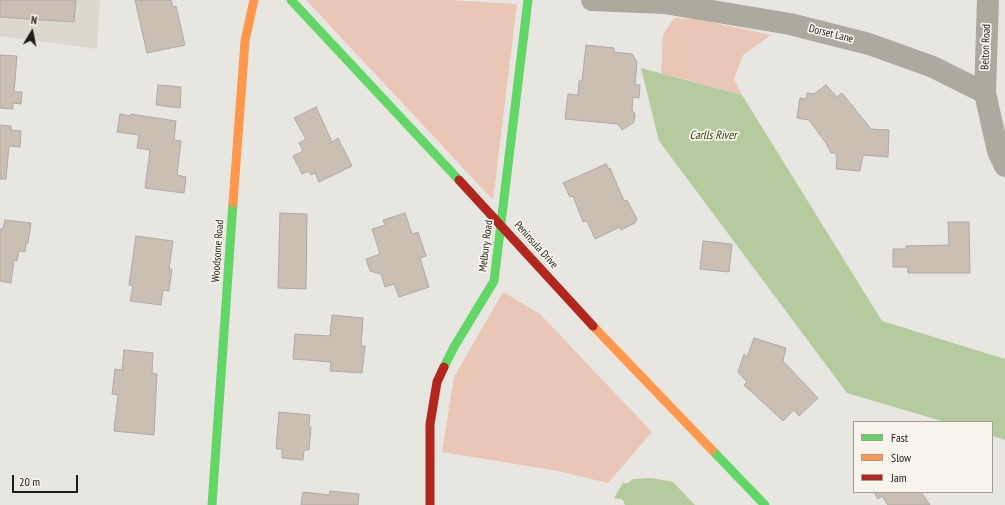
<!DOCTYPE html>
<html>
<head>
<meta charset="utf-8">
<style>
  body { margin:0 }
  #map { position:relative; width:1005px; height:505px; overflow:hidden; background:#e8e6e1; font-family:"PT Sans Narrow",sans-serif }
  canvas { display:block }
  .legend { position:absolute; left:853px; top:421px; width:140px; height:72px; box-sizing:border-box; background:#f8f4eb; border:1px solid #a19e97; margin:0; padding:5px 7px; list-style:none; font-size:12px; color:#1f1d1a }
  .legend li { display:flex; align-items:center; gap:8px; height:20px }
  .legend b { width:20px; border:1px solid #a19e97 }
  .north { position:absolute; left:12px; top:12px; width:40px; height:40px; -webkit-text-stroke:3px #f8f4eb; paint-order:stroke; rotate:10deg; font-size:11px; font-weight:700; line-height:16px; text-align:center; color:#1f1d1a }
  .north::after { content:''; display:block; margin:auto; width:14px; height:18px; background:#1f1d1a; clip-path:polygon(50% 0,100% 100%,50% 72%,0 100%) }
  .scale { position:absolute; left:12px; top:475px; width:66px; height:18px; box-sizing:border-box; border:2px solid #1f1d1a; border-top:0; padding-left:5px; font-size:12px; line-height:14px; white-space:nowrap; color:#1f1d1a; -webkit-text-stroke:3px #f8f4eb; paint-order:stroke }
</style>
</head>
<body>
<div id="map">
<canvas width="1005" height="505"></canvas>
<ul class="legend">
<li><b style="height:5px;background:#63d668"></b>Fast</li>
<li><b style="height:5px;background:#ff974d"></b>Slow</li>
<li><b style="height:5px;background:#b3261e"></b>Jam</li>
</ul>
<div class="north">N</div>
<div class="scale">20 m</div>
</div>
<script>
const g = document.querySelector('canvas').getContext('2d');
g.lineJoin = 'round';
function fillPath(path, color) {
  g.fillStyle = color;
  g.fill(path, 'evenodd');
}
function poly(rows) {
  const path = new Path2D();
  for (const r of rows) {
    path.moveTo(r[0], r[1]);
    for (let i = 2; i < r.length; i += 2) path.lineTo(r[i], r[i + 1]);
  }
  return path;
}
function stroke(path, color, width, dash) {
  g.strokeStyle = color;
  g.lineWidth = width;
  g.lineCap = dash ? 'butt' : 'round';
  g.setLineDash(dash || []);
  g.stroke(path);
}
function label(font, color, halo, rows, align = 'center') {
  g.font = font + ' "PT Sans Narrow",sans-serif';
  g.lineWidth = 3.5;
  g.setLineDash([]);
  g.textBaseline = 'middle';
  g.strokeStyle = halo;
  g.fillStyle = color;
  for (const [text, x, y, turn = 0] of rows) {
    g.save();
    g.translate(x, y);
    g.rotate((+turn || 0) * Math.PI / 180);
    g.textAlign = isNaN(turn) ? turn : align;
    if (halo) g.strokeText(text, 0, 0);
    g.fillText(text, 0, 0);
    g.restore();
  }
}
fillPath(poly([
  [0,0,100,0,97,49,0,36]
]), '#ddd8ce');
fillPath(poly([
  [306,0,449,0,517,4,493,200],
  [674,18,696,19,771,35,743,55,734,79,742,95,661,73,663,35],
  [503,292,540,314,652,432,608,483,558,471,442,452,454,377]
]), '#eac6b6');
fillPath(poly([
  [641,68,742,95,882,321,1005,359,1005,440,992,436,992,422,945,422,847,393,659,141],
  [652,478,673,482,695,505,625,505,623,500,614,498,623,483,628,483,633,479]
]), '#b6cb9d');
const building = poly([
  [0,0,76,0,74,22,0,17,0,0],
  [135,0,171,0,173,7,176,6,185,45,147,53,135,0],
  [586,45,614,48,614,52,632,54,637,62,635,85,640,85,639,98,633,97,632,110,635,114,634,122,622,130,618,124,565,119,568,94,578,95,579,81,582,81,586,45],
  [0,55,17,56,14,92,22,92,21,104,13,103,13,109,0,108,0,55],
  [158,85,181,87,180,108,156,105,158,85],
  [826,85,837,97,842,93,871,129,889,130,888,157,863,155,860,171,836,169,837,157,835,153,831,153,826,143,809,120,797,118,800,98,806,99,807,93,814,94,826,85],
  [316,107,332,142,338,138,352,166,319,182,315,173,311,175,309,171,302,174,293,156,303,151,299,143,306,139,294,118,316,107],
  [120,114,131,116,131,114,176,121,174,140,181,141,177,175,186,177,184,193,145,188,150,150,137,148,139,135,117,132,120,114],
  [0,125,11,126,11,130,21,131,20,147,9,146,6,179,0,179,0,125],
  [606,164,609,169,610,168,624,201,627,200,637,219,635,223,621,230,620,227,595,239,587,221,583,222,573,196,570,197,563,183,606,164],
  [280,213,307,214,306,289,278,288,280,213],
  [405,213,412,234,418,232,426,256,420,258,429,287,399,297,394,284,385,287,381,274,370,271,366,259,380,254,372,229,385,225,383,220,405,213],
  [5,220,31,223,28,243,26,243,25,252,19,251,17,261,14,260,11,283,0,281,0,229,3,229,5,220],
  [948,222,969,222,970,273,908,273,908,267,893,267,893,249,906,249,906,246,949,245,948,222],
  [136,236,173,241,169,269,172,269,169,291,163,290,161,305,130,301,133,286,129,285,136,236],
  [703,241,732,244,729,272,700,269,703,241],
  [332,315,363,318,361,346,365,346,362,373,330,371,331,362,293,359,295,334,330,336,332,315],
  [754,338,786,348,783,361,818,398,799,416,794,410,783,421,744,385,747,382,738,372,744,354,747,357,754,338],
  [124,350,153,353,152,373,157,374,154,435,114,431,118,395,112,394,115,369,122,370,124,350],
  [279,412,310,415,309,427,311,427,309,450,304,450,303,460,282,458,282,449,276,449,279,412],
  [330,491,359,494,358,505,301,505,303,492,329,495,330,491],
  [874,492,921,492,930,505,888,505,882,496,878,499,874,492]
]);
fillPath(building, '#cabfb3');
stroke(building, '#adaba7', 1);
stroke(poly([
  [592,0,664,3,790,24,869,44,933,67,985,93],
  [988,0,985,93,998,151,1005,166]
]), '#acaa9e', 22);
stroke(poly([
  [291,0,459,180],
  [444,367,454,347,494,281,528,0],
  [712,450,765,505],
  [212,505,233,203]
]), '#63d668', 9);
stroke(poly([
  [233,203,245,41,254,0],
  [593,326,712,450]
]), '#ff974d', 9);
stroke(poly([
  [459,180,593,326],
  [430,505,430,424,437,382,444,367]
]), '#b3261e', 9);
label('11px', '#1f1d1a', '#f8f4eb', [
  ["Dorset Lane",831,34,14],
  ["Belton Road",986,47,-88],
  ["Peninsula Drive",536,245,48],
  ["Melbury Road",486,246,-83],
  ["Woodsome Road",218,251,-86]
]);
label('italic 12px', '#2e4114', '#f8f4eb', [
  ["Carlls River",713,136]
]);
</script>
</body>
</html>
